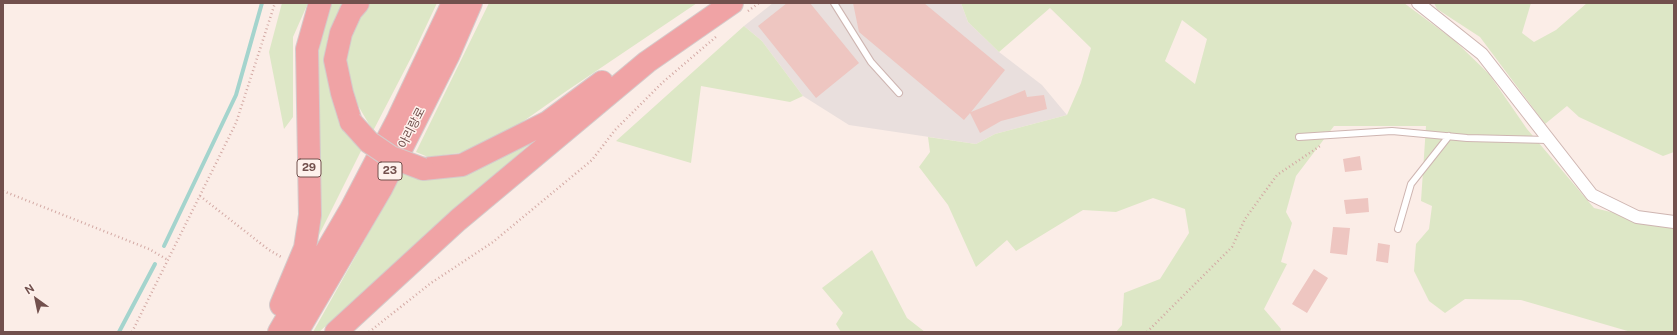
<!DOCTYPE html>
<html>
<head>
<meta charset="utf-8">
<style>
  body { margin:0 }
  #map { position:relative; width:1677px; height:335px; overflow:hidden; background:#fbede7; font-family:"Public Sans",sans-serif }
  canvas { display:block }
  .frame { position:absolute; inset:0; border:4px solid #72504d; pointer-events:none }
  .north { position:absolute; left:16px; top:279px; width:40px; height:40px; -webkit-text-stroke:3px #fef2ed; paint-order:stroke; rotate:327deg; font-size:11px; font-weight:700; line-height:16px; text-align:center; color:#72504d }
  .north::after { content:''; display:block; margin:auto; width:14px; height:18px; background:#72504d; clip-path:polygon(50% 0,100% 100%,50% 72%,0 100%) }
</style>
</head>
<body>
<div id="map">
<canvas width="1677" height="335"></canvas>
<div class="frame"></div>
<div class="north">N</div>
</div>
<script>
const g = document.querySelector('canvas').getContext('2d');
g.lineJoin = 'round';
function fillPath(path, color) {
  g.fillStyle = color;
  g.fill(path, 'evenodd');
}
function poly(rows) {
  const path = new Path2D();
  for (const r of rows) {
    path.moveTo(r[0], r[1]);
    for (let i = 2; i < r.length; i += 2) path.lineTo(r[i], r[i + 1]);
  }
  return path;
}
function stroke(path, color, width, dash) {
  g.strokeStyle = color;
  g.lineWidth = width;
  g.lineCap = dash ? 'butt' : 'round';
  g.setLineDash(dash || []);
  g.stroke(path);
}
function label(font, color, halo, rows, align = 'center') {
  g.font = font + ' "Public Sans","Noto Sans KR",sans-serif';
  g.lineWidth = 3;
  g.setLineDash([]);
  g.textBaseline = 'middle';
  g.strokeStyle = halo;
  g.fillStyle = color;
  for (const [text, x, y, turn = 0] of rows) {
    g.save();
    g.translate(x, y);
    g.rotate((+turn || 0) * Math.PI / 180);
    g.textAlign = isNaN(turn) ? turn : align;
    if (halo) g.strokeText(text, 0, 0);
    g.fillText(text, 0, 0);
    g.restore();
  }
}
fillPath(poly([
  [773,3,961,3,968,22,999,52,1042,85,1067,115,995,134,976,144,849,125,803,96,762,41,744,26]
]), '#e9dfdd');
fillPath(poly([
  [282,3,308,3,293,37,293,117,284,129,269,52],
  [328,3,346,3,327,40,327,74,362,149,313,247,314,131,319,28],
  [369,3,437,3,413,54,373,131,353,97,345,53,358,15],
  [489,3,697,3,565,92,508,132,485,145,459,153,428,157,416,152],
  [961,3,1404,3,1454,40,1489,74,1527,129,1594,208,1674,227,1674,332,1631,332,1521,300,1465,299,1445,313,1429,301,1414,271,1416,244,1429,229,1432,206,1421,201,1426,126,1334,126,1296,176,1286,212,1292,223,1281,262,1287,264,1264,309,1281,329,1280,332,1116,332,1122,325,1124,293,1160,279,1189,233,1185,209,1153,198,1116,212,1083,210,1016,251,1007,240,976,267,948,205,919,167,930,152,928,137,976,144,995,134,1067,115,1081,83,1091,48,1050,8,999,52,968,22],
  [1182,20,1207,39,1195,84,1165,61],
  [1434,3,1531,3,1522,33,1534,42,1556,30,1587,3,1674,3,1674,152,1663,156,1579,117,1567,106,1545,124,1480,37,1437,9],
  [744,26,762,41,803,96,790,102,701,86,691,163,616,141],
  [550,126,319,332,313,332,404,170,457,175],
  [872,250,907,318,925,332,841,332,836,324,843,313,822,288]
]), '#dde7c6');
stroke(poly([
  [164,246,236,95,262,3],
  [119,332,155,264]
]), '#a4d4cd', 4);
fillPath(poly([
  [787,3,810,3,859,63,816,98,758,26],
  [853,3,924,3,1005,70,971,112,1025,90,1027,97,1044,95,1047,109,1001,121,980,133,970,113,964,120,859,32],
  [1360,156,1362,170,1345,172,1343,159],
  [1368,198,1369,212,1346,214,1344,200],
  [1333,227,1350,228,1347,255,1330,253],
  [1378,243,1390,245,1388,263,1376,261],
  [1314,269,1328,278,1307,313,1292,304]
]), '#eec6c1');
const lane = poly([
  [834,3,871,62,899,93],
  [1299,137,1392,131,1467,138,1548,140],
  [1398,229,1411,184,1449,136]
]);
const street = poly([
  [1418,3,1482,54,1592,195,1637,217,1674,222]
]);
const highway = poly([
  [351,122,342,93,335,60,341,33,351,11,358,3],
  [423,169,462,165,548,122,602,82],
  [281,305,305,248,310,215,307,49,320,3],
  [279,332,351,209,398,119,453,3],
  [297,332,381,189,449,54,471,3],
  [336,332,458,220,647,62,732,3]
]);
stroke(lane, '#ceb5b1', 8);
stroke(street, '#ceb5b1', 14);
stroke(highway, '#d5caca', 24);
stroke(poly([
  [748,11,759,3],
  [3,191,149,249,168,260],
  [200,196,269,250,283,258],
  [132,332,236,123,275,3],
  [369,332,431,283,493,242,592,160,615,130,663,82,717,36],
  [1147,332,1232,247,1245,219,1277,175,1320,146]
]), '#d3a9a4', 2.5, [1, 3]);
stroke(lane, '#fff', 6);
stroke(street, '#fff', 12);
stroke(highway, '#f0a3a5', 22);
const highwayBridge = poly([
  [351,122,369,142,391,157,423,169]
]);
stroke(highwayBridge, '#d5caca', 24, []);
stroke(highwayBridge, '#f0a3a5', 22);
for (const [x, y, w] of [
  [309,168,24],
  [390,171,24]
]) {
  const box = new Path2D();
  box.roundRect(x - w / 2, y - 9, w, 18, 3);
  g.fillStyle = '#fef2ed';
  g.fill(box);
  stroke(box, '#72504d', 1);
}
label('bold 11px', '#72504d', null, [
  ["29",309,168],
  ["23",390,171]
]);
label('12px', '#72504d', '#fef2ed', [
  ["아리랑로",412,128,-63]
]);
</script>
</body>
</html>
